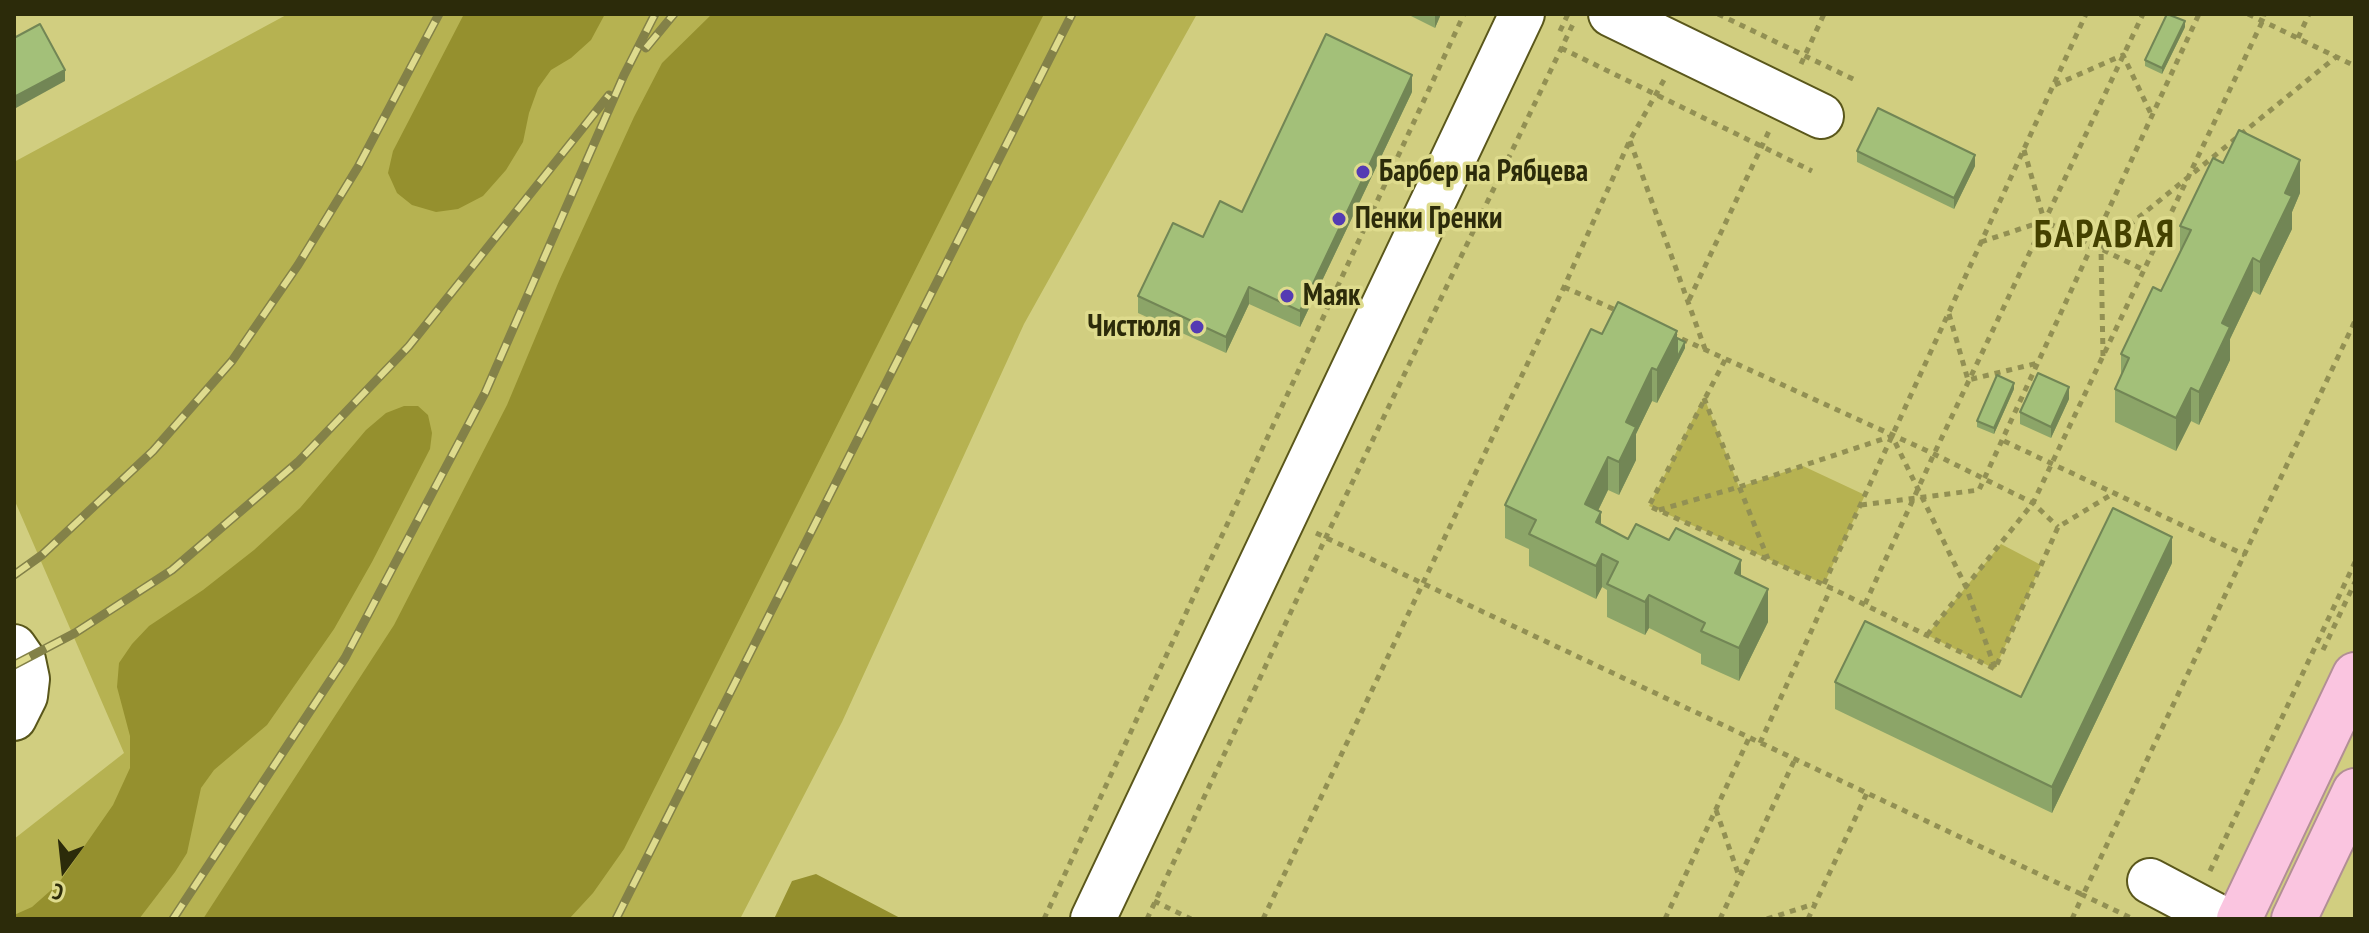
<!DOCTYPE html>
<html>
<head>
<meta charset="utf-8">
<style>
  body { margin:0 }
  #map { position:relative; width:2369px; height:933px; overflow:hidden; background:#d1ce80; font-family:"PT Sans Narrow",sans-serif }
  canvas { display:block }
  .frame { position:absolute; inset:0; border:16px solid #2c2b0a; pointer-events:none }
  .north { position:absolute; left:24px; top:829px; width:80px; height:80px; -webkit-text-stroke:6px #dedb8d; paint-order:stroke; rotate:195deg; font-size:22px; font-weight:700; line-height:32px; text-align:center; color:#2c2b0a }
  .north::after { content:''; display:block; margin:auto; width:28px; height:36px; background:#2c2b0a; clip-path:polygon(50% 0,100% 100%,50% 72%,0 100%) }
</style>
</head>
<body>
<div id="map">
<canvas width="2369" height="933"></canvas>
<div class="frame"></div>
<div class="north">С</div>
</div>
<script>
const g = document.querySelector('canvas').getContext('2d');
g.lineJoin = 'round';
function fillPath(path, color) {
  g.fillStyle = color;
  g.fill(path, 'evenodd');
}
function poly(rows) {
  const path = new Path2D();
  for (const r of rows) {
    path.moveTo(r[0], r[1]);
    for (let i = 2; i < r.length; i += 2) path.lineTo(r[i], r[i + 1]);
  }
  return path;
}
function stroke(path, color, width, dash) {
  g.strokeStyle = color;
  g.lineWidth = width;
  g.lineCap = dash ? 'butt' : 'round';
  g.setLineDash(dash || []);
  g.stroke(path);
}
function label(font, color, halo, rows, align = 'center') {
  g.font = font + ' "PT Sans Narrow",sans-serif';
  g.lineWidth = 7;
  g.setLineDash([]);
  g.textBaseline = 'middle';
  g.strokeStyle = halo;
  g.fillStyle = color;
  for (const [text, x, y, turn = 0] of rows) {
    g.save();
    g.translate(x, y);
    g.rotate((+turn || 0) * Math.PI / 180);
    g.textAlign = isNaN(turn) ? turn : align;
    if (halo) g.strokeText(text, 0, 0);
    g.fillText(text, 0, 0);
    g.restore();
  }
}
fillPath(poly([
  [288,14,1197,14,1024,324,842,722,740,919,14,919,14,839,124,753,14,499,14,162],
  [1704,397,1739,487,1803,466,1865,495,1824,584,1649,506],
  [2001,544,2041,565,1995,669,1927,635]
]), '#b6b251');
fillPath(poly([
  [464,14,605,14,591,40,571,58,551,70,538,88,529,113,523,142,506,170,483,196,458,209,436,212,412,205,397,193,388,173,393,151],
  [712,14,1044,14,624,849,593,893,569,919,203,919,394,625,507,405,559,281,634,117,662,63],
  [404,406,418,406,428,415,432,433,430,449,372,562,334,629,267,725,214,770,201,788,187,853,175,872,139,919,14,919,14,915,32,907,58,884,113,805,130,768,130,736,117,687,119,663,132,644,149,626,203,590,254,550,300,508,366,430,386,413],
  [816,874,902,919,774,919,792,881]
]), '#95902e');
const minor = poly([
  [1611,14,1821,116],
  [14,647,23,660,27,679,25,696,14,718],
  [2150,881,2222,919],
  [1093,919,1522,14]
]);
const highway = poly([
  [2239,919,2355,675],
  [2294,919,2355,791]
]);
stroke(minor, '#5a571b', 48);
stroke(highway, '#b28f95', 48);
stroke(poly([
  [1718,14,1855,80],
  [2248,14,2355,66],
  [1560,31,1568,14],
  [2298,38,2309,14],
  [1561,48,1812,171],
  [1801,64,1824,14],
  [2055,85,2123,55,2152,116],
  [1630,141,1705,349],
  [2024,150,2044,220],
  [1981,242,2044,221,2144,270],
  [1564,287,1618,311],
  [1689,300,1769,131],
  [1949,314,1968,380,2038,363],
  [1671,334,1934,454,2033,503,2058,527],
  [2103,356,2101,248,2336,57],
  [1725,360,1649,506,1831,588,1995,669,2058,527,2114,493],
  [1704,398,1768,559],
  [2004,441,2245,555],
  [1861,505,1979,490,2199,14],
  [1659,510,1739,487,1892,436,1966,587,1995,668],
  [1316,533,2083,895,2355,321],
  [1824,584,2086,14],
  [1865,604,1934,454,2143,14],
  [1927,635,2033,503,2263,20,2264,14],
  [2323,650,2355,582],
  [1760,743,1831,588],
  [1716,810,1739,876],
  [2210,871,2355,562],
  [1154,901,1191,919],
  [1044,919,1464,14],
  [1147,919,1326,537,1574,22],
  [1263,919,1564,287,1630,140,1664,80],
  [1665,919,1749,738],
  [1720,919,1795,759],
  [1767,919,1814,904],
  [1808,919,1867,793],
  [2072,919,2083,895,2131,918]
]), '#929053', 5, [6, 6]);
stroke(minor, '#fff', 44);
stroke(highway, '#fac5e0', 44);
const rail = poly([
  [646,48,674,14],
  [14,575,42,555,153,451,232,361,298,265,358,167,439,14],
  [14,665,75,633,172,570,298,462,409,346,609,95],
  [173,919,345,658,485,393,624,75,655,14],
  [616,919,1072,14]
]);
stroke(rail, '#838148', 9);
stroke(rail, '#dedb8d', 6, [18]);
fillPath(poly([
  [1407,14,1441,14,1435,28],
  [2185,27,2162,74,2145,66,2145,60],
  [1412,92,1300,327,1249,304,1226,353,1138,313,1138,296,1203,237,1242,212],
  [1857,151,1975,166,1954,209,1857,162],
  [2300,193,2292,212,2292,229,2260,295,2253,291,2230,339,2230,360,2199,425,2191,421,2176,451,2115,422,2115,389,2121,376,2121,354,2161,291,2180,251,2180,226],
  [1602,334,1677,338,1685,348,1657,403,1652,401,1636,434,1636,460,1619,495,1608,490,1598,511,1601,524,1628,539,1741,576,1768,622,1739,681,1701,664,1701,654,1649,628,1645,635,1607,617,1607,590,1602,587,1596,599,1529,566,1529,549,1505,538,1505,505],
  [2014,389,1994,434,1977,427,1977,421],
  [2069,399,2051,438,2020,424,2020,412],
  [2172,563,2052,813,1835,709,1835,682,2021,697]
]), '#8ca568');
fillPath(poly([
  [1435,14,1441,14,1435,28],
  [2185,21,2185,27,2162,74,2162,68],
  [65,70,65,81,16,108,16,96],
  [1412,75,1412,92,1300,327,1300,311],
  [1975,155,1975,166,1954,209,1954,198],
  [2300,160,2300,193,2292,212,2292,229,2260,295,2260,262,2285,193],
  [2253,258,2253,291,2230,339,2230,360,2199,425,2199,392,2222,323],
  [1249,287,1249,304,1226,353,1226,337],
  [1677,331,1677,358,1685,342,1685,348,1657,403,1657,370],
  [1652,368,1652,401,1636,434,1636,460,1619,495,1619,462,1626,422],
  [2014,383,2014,389,1994,434,1994,428],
  [2069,387,2069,399,2051,438,2051,427],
  [2191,388,2191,421,2176,451,2176,418],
  [1608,457,1608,490,1585,537,1585,504],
  [1601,512,1601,545,1596,522],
  [2172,537,2172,563,2052,813,2052,787],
  [1602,554,1602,587,1596,599,1596,566],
  [1741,560,1741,593,1735,573],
  [1768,589,1768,622,1739,681,1739,648],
  [1649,595,1649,628,1645,635,1645,602]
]), '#728655');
const building = poly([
  [2167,14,2185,21,2162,68,2145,60,2167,14],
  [40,24,65,70,16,96,14,93,14,38,40,24],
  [1326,34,1412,75,1300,311,1249,287,1226,337,1138,296,1173,223,1203,237,1220,201,1242,212,1326,34],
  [1878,108,1975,155,1954,198,1857,151,1878,108],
  [2239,130,2300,160,2285,193,2292,196,2260,262,2253,258,2222,323,2230,327,2199,392,2191,388,2176,418,2115,389,2129,358,2121,354,2153,287,2161,291,2191,230,2180,226,2213,158,2223,163,2239,130],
  [1618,302,1677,331,1657,370,1652,368,1626,422,1636,427,1619,462,1608,457,1585,504,1601,512,1596,522,1628,539,1636,524,1669,540,1676,528,1741,560,1735,573,1768,589,1739,648,1701,631,1705,623,1649,595,1645,602,1607,584,1618,562,1602,554,1596,566,1529,534,1536,520,1505,505,1591,329,1602,334,1618,302],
  [1677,338,1685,342,1677,358,1677,338],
  [2038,373,2069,387,2051,427,2020,412,2038,373],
  [1997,375,2014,383,1994,428,1977,421,1997,375],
  [2113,508,2172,537,2052,787,1835,682,1865,621,2021,697,2113,508]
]);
fillPath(building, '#a3c079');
stroke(building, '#728655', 2);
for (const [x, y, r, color] of [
  [1363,172,8,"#543bb3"],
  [1339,219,8,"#543bb3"],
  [1287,296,8,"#543bb3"],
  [1197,327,8,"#543bb3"]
]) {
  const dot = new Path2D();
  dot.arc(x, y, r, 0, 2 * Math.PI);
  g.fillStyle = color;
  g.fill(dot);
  stroke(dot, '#dedb8d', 3);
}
label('bold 30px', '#2c2b0a', '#dedb8d', [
  ["Барбер на Рябцева",1379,172],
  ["Пенки Гренки",1355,219],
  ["Маяк",1303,296],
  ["Чистюля",1181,327,"right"]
], 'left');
g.letterSpacing = '2px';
label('bold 38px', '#444100', '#dedb8d', [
  ["БАРАВАЯ",2105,236]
]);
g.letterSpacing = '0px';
</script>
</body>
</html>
